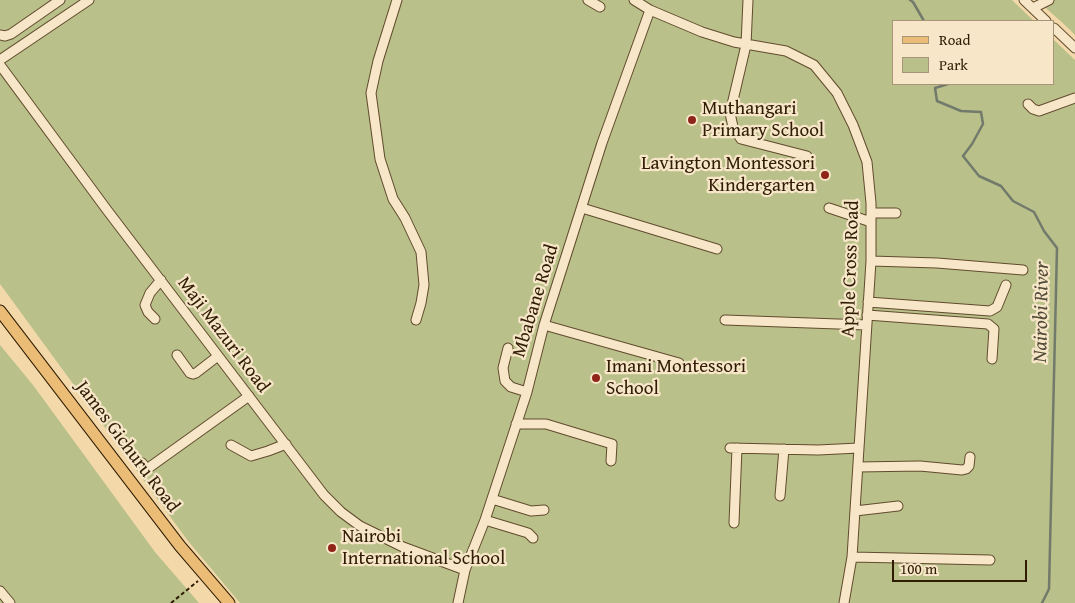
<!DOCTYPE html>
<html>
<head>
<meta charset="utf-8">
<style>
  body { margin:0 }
  #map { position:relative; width:1075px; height:603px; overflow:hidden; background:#f3d9aa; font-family:"Gentium Book Plus",serif }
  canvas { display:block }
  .legend { position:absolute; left:892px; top:20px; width:162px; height:65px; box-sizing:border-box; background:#f7e6c8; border:1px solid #a79579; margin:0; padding:6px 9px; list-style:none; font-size:15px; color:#301c03 }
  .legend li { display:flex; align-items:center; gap:10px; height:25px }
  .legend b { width:25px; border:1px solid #a79579 }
  .scale { position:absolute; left:892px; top:560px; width:135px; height:22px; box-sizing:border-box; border:2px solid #301c03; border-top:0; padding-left:6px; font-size:15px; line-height:18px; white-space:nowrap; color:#301c03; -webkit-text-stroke:4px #f7e6c8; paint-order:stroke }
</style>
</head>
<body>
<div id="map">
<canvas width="1075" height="603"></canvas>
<ul class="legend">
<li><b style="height:6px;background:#eabc75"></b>Road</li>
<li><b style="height:14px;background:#b9c08a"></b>Park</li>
</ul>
<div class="scale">100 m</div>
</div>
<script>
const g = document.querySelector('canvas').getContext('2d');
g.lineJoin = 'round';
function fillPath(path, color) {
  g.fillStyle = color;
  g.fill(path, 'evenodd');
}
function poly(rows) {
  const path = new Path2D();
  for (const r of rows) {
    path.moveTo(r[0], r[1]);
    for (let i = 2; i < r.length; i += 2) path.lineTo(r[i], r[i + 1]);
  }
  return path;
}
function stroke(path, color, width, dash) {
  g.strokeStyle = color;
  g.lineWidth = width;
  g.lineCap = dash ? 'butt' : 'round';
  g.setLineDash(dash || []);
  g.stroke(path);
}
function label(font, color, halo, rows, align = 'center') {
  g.font = font + ' "Gentium Book Plus",serif';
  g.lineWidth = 4.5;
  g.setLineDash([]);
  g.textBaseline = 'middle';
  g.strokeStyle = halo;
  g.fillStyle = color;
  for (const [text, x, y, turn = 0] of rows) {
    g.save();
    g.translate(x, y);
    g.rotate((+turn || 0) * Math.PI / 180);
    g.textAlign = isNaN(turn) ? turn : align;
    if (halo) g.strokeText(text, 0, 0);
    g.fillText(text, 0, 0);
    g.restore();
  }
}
fillPath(poly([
  [0,0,1012,0,1034,21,894,21,894,84,1054,84,1054,40,1075,60,1075,603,240,603,188,541,0,284],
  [1037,0,1075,0,1075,35,1067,27],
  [0,345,33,385,155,552,199,603,0,603]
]), '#b9c08a');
stroke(poly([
  [910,0,913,2,924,21],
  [948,84,935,88,937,101,961,111,981,112,983,124,972,144,963,156,979,176,1001,186,1013,201,1034,212,1044,231,1057,248,1049,589,1042,603]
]), '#727a6c', 2.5);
const minor = poly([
  [397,0,378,61,371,93,380,159,393,199,405,218,421,252,424,285,421,303,416,320],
  [588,0,600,7],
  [634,0,650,10,702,32,734,42,786,51,814,65,837,93,853,125,867,162,871,203,871,261,852,557,844,603],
  [748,0,746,45,730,113,733,127,741,139,807,156],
  [1024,0,1046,21],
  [1033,8,1049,0],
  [1054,28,1075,48],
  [0,35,5,36,11,34,60,0],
  [0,60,89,0],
  [0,65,107,210,324,495,341,512,360,526,403,547,465,570],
  [1028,104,1033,109,1039,111,1075,98],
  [582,208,717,249],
  [829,208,871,222],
  [871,213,896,213],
  [871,261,937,263,1023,270],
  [868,302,990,311,997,307,1006,285],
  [867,315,988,324,994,329,992,359],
  [155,319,148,312,145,305,150,293,161,280],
  [725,320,866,325],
  [544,325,679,363],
  [508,348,503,368,505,381,511,387,527,392],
  [177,355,190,373,193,374,196,373,218,356],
  [516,424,546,424,612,444,611,461],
  [231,445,251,456,268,451,286,444],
  [730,448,818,450,859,448],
  [142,463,147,469,249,396],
  [858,467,920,466,962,470,966,469,969,466,970,457],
  [780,496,784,449],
  [492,499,531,511,544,510],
  [855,511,898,506],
  [485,520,528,533,533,538],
  [734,523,737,448],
  [852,557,990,560],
  [0,591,10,603],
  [458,603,465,570,485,520,527,392,544,325,602,143,650,10]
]);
const major = poly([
  [0,311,180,546,229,603]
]);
stroke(minor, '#614b2d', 11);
stroke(major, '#301c03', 13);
stroke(poly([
  [171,603,198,581]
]), '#301c03', 2, [4, 2.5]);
stroke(minor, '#f7e6c8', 9);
stroke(major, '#eabc75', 11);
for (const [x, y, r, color] of [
  [692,120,5,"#8f2418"],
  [825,175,5,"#8f2418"],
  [596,378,5,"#8f2418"],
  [332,548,5,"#8f2418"]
]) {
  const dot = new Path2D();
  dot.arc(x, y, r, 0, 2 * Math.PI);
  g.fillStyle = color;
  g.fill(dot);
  stroke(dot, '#f7e6c8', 2);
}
label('19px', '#301c03', '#f7e6c8', [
  ["Muthangari",702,109],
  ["Primary School",702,131],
  ["Lavington Montessori",815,164,"right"],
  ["Kindergarten",815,186,"right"],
  ["Imani Montessori",606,367],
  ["School",606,389],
  ["Nairobi",342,537],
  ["International School",342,559]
], 'left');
label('19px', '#301c03', '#f7e6c8', [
  ["Apple Cross Road",851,269,-88],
  ["Mbabane Road",536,301,-73],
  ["Maji Mazuri Road",223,335,53],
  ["James Gichuru Road",127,447,53]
]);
label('italic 20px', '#514b38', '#f7e6c8', [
  ["Nairobi River",1042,312,-89]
]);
</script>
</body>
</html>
